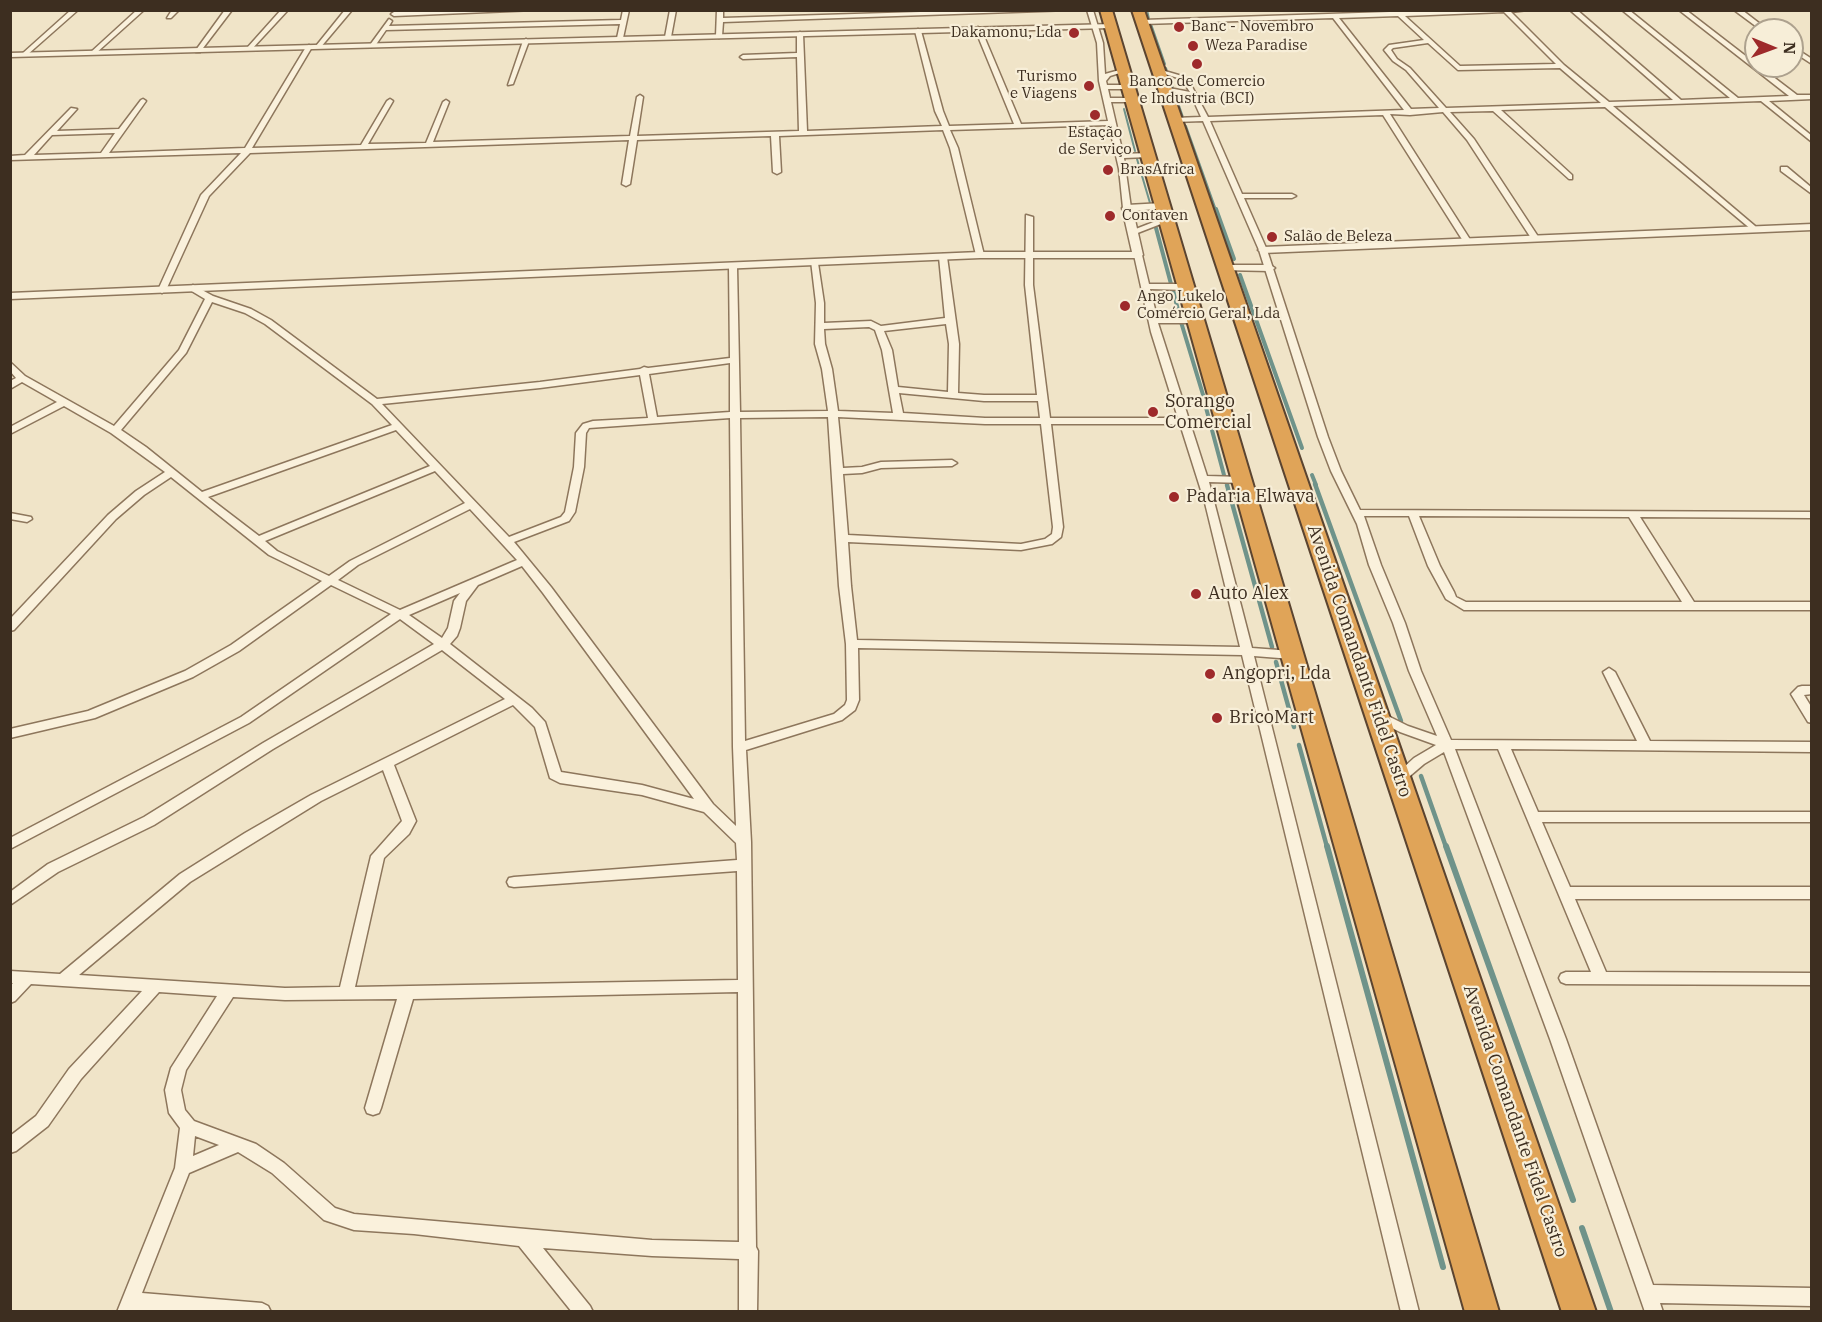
<!DOCTYPE html>
<html>
<head>
<meta charset="utf-8">
<style>
  body { margin:0 }
  #map { position:relative; width:1822px; height:1322px; overflow:hidden; background:#f0e4c8; font-family:"IBM Plex Serif",serif }
  canvas { display:block }
  .frame { position:absolute; inset:0; border:12px solid #3d2e20; pointer-events:none }
  .north { position:absolute; left:1744px; top:18px; width:60px; height:60px; box-sizing:border-box; background:#f7eed8; border:2px solid #ada18e; border-radius:50%; rotate:91deg; font-size:16px; font-weight:700; line-height:24px; text-align:center; color:#3d2e20 }
  .north::after { content:''; display:block; margin:auto; width:21px; height:27px; background:#9e2a2b; clip-path:polygon(50% 0,100% 100%,50% 72%,0 100%) }
</style>
</head>
<body>
<div id="map">
<canvas width="1822" height="1322"></canvas>
<div class="frame"></div>
<div class="north">N</div>
</div>
<script>
const g = document.querySelector('canvas').getContext('2d');
g.lineJoin = 'round';
function poly(rows) {
  const path = new Path2D();
  for (const r of rows) {
    path.moveTo(r[0], r[1]);
    for (let i = 2; i < r.length; i += 2) path.lineTo(r[i], r[i + 1]);
  }
  return path;
}
function stroke(path, color, width, dash) {
  g.strokeStyle = color;
  g.lineWidth = width;
  g.lineCap = dash ? 'butt' : 'round';
  g.setLineDash(dash || []);
  g.stroke(path);
}
function fillPath(path, color) {
  g.fillStyle = color;
  g.fill(path, 'evenodd');
}
function label(font, color, halo, rows, align = 'center') {
  g.font = font + ' "IBM Plex Serif",serif';
  g.lineWidth = 4.5;
  g.setLineDash([]);
  g.textBaseline = 'middle';
  g.strokeStyle = halo;
  g.fillStyle = color;
  for (const [text, x, y, turn = 0] of rows) {
    g.save();
    g.translate(x, y);
    g.rotate((+turn || 0) * Math.PI / 180);
    g.textAlign = isNaN(turn) ? turn : align;
    if (halo) g.strokeText(text, 0, 0);
    g.fillText(text, 0, 0);
    g.restore();
  }
}
stroke(poly([
  [1147,10,1149,19],
  [1151,24,1165,64],
  [1166,68,1184,120],
  [1124,109,1135,151],
  [1186,126,1216,210],
  [1137,159,1150,203]
]), '#6f938a', 2);
stroke(poly([
  [1151,209,1155,221],
  [1216,209,1234,259],
  [1156,228,1171,284],
  [1240,275,1302,448],
  [1173,290,1180,318],
  [1181,322,1204,398],
  [1205,404,1224,475],
  [1312,475,1316,485]
]), '#6f938a', 4);
stroke(poly([
  [1315,484,1401,721],
  [1227,485,1272,647],
  [1276,662,1294,727],
  [1299,745,1327,847],
  [1421,776,1446,847]
]), '#6f938a', 4.5);
stroke(poly([
  [1327,846,1443,1267],
  [1446,846,1573,1200],
  [1582,1228,1611,1312]
]), '#6f938a', 6);
const minor = poly([
  [71,10,78,10,27,55,23,55,23,53,71,10],
  [137,10,144,10,95,54,91,54,91,52,137,10],
  [172,10,179,10,171,18,167,18,172,10],
  [225,10,232,10,200,52,196,52,196,50,225,10],
  [281,10,288,10,251,50,247,50,247,48,281,10],
  [345,10,352,10,320,48,316,48,316,46,345,10],
  [451,10,535,10,394,16,391,14,394,12,451,10],
  [623,10,629,10,623,38,620,40,617,38,620,24,386,30,375,46,370,45,389,19,392,21,389,26,621,20,623,10],
  [670,10,676,10,671,37,668,39,665,37,670,10],
  [717,10,723,10,723,18,986,10,1070,10,723,22,722,36,719,38,716,36,717,10],
  [1087,10,1093,10,1103,43,1105,74,1123,69,1126,71,1110,76,1106,81,1107,85,1128,85,1131,87,1128,89,1108,89,1110,98,1132,98,1135,100,1132,102,1111,102,1123,154,1148,153,1152,155,1148,157,1124,158,1131,208,1127,210,1123,208,1119,169,1109,125,950,130,958,148,984,255,980,257,976,255,950,148,943,130,779,136,781,172,777,174,773,172,771,136,637,140,630,184,626,186,622,184,629,140,250,153,209,196,166,290,162,293,158,290,201,195,241,153,10,160,10,156,25,155,71,108,77,109,57,131,119,129,141,100,143,99,146,101,109,153,245,148,306,47,309,45,312,47,252,148,361,145,387,101,390,99,393,101,368,144,426,143,443,102,446,100,449,102,433,142,630,136,637,97,640,95,643,97,637,136,799,131,797,57,743,59,740,57,743,55,797,53,797,34,800,32,803,34,807,131,942,126,935,111,915,31,918,29,921,31,943,111,949,126,1014,124,975,29,978,27,981,29,1021,124,1108,121,1099,81,1097,43,1087,10],
  [115,133,101,153,34,155,52,135,115,133],
  [1451,10,1528,10,1511,12,1564,65,1609,102,1673,100,1570,10,1577,10,1681,100,1730,98,1622,10,1629,10,1738,98,1789,96,1679,10,1686,10,1756,64,1756,66,1759,66,1797,95,1812,95,1812,99,1769,101,1812,136,1812,142,1761,101,1613,106,1755,226,1756,228,1752,230,1605,107,1501,110,1572,175,1572,179,1569,179,1493,111,1450,112,1474,139,1539,238,1535,240,1531,238,1467,140,1443,112,1410,115,1390,114,1471,241,1467,243,1463,241,1383,115,1210,121,1242,194,1292,194,1296,196,1292,198,1244,198,1267,250,1328,437,1341,471,1360,510,1812,512,1812,518,1640,517,1694,602,1812,602,1812,610,1464,610,1446,599,1428,566,1409,516,1364,516,1381,565,1405,623,1421,671,1451,740,1637,741,1603,672,1609,668,1615,672,1650,741,1812,742,1812,752,1511,749,1538,812,1812,812,1812,822,1542,822,1570,887,1812,887,1812,899,1575,899,1606,972,1812,973,1812,985,1566,984,1561,982,1559,978,1561,974,1566,972,1591,972,1498,749,1455,749,1566,1039,1653,1285,1812,1288,1812,1306,1660,1303,1663,1312,1645,1312,1550,1039,1444,752,1424,764,1404,781,1399,783,1394,781,1392,778,1414,758,1436,745,1400,732,1374,719,1372,716,1374,713,1382,713,1408,726,1437,736,1409,671,1393,623,1369,565,1357,524,1331,471,1318,437,1259,250,1203,121,1174,122,1170,120,1174,118,1201,117,1192,97,1161,89,1164,87,1190,92,1184,83,1178,78,1155,71,1158,69,1182,76,1189,81,1208,117,1404,110,1333,18,1143,24,1140,22,1143,20,1451,10],
  [1504,12,1556,64,1460,66,1405,16,1504,12],
  [1398,16,1424,40,1389,45,1384,50,1393,61,1406,70,1439,108,1411,109,1339,18,1398,16],
  [1428,43,1458,70,1560,68,1601,103,1446,108,1410,68,1397,59,1391,50,1393,48,1428,43],
  [1419,516,1629,517,1682,602,1466,602,1456,597,1454,592,1440,566,1419,516],
  [1734,10,1742,10,1768,30,1761,30,1734,10],
  [526,39,529,41,513,84,508,85,523,41,526,39],
  [1792,46,1812,59,1812,64,1792,51,1792,46],
  [1781,167,1787,167,1812,188,1812,194,1781,171,1781,167],
  [1026,215,1033,217,1033,285,1050,418,1178,418,1151,332,1134,255,1138,253,1142,255,1149,284,1186,284,1190,287,1186,290,1150,289,1157,317,1196,317,1200,320,1196,323,1158,323,1182,398,1219,398,1224,401,1219,404,1184,404,1207,476,1242,477,1247,480,1242,483,1209,482,1252,648,1292,651,1298,655,1292,659,1254,656,1419,1312,1401,1312,1242,655,858,648,859,700,855,710,842,720,746,750,751,842,756,1247,758,1251,757,1312,739,1312,739,1259,652,1256,543,1248,590,1306,593,1312,572,1312,519,1246,414,1234,354,1230,324,1220,272,1173,238,1152,189,1173,142,1293,262,1303,268,1306,271,1312,117,1312,175,1168,180,1128,169,1113,165,1090,171,1068,217,996,159,992,81,1079,48,1126,16,1151,10,1153,10,1136,36,1116,69,1069,142,991,31,984,15,1001,10,1003,10,986,13,983,10,983,10,971,60,974,180,874,245,833,311,795,505,699,442,650,273,749,154,825,58,872,10,905,10,892,48,864,144,817,263,743,434,644,400,619,249,723,10,849,10,838,241,717,391,614,331,585,239,651,193,677,95,718,10,738,10,729,88,711,185,671,231,645,322,581,269,555,171,477,144,495,116,519,14,630,10,631,10,619,108,515,136,491,165,472,111,433,64,406,10,434,10,427,57,402,22,382,10,389,10,381,16,378,10,371,10,362,25,376,114,426,179,350,205,299,190,290,189,288,193,285,213,296,251,309,271,320,377,399,540,382,640,369,644,367,648,368,730,358,729,267,733,264,737,267,740,412,828,411,822,369,815,344,816,303,811,261,818,263,824,303,824,323,871,321,881,326,945,318,939,257,943,254,947,257,959,344,958,393,984,395,1037,395,1025,285,1026,215],
  [212,302,245,313,265,324,372,404,392,425,202,492,146,447,121,430,186,353,212,302],
  [946,324,949,344,948,392,898,387,892,350,884,331,946,324],
  [869,327,875,330,882,350,893,413,838,411,832,369,825,344,824,329,869,327],
  [730,363,730,412,657,417,649,374,730,363],
  [640,375,648,418,593,421,583,424,576,433,574,467,565,512,561,517,509,537,382,404,540,388,640,375],
  [899,393,984,401,1038,401,1040,418,985,418,903,413,899,393],
  [828,417,839,586,846,644,847,700,845,705,834,714,745,741,740,418,828,417],
  [838,417,985,424,1041,424,1053,527,1052,534,1045,539,1021,544,848,535,843,474,862,473,881,468,952,466,957,463,952,460,881,462,862,467,843,468,838,417],
  [730,418,733,747,736,826,713,804,551,587,514,542,569,521,575,512,584,467,586,433,589,428,730,418],
  [1051,424,1180,424,1205,503,1240,647,857,640,851,586,848,542,1021,550,1052,544,1061,537,1063,527,1051,424],
  [396,430,430,466,259,536,208,497,396,430],
  [435,471,465,503,350,561,329,576,277,551,265,541,435,471],
  [470,509,517,560,400,610,338,580,358,565,470,509],
  [522,566,543,593,694,799,642,785,561,772,545,722,532,708,450,644,457,636,460,628,466,601,478,585,522,566],
  [460,593,454,601,448,628,442,638,409,615,460,593],
  [513,705,535,727,550,778,560,783,642,795,704,812,736,843,737,860,514,877,509,878,507,882,509,886,514,887,737,871,738,980,355,987,384,858,409,834,416,821,394,765,513,705],
  [383,770,402,821,371,856,340,987,285,988,79,975,190,882,321,801,383,770],
  [738,992,739,1242,652,1240,354,1214,335,1208,284,1163,256,1144,194,1121,185,1110,181,1090,186,1070,233,997,285,1000,397,999,365,1108,367,1113,373,1115,379,1113,381,1108,413,999,738,992],
  [195,1136,219,1145,193,1156,195,1136],
  [1164,218,1171,220,1135,234,1128,232,1164,218],
  [10,513,31,517,32,519,27,522,10,519,10,513],
  [1802,686,1812,686,1812,694,1804,695,1812,708,1812,723,1808,722,1791,694,1798,687,1802,686]
]);
const tertiary = poly([
  [1113,24,1113,28,1110,28,10,57,10,53,1113,24],
  [1163,203,1168,206,1166,208,1133,211,1143,255,1138,258,980,258,10,299,10,293,980,252,1132,252,1122,208,1127,205,1163,203],
  [1812,224,1812,230,1263,253,1258,250,1263,247,1812,224],
  [1225,265,1270,265,1275,268,1270,271,1221,270,1221,266,1225,265]
]);
const motorway = poly([
  [1100,10,1112,10,1499,1312,1465,1312,1100,10],
  [1132,10,1144,10,1596,1312,1562,1312,1132,10]
]);
stroke(minor, '#8d765c', 3);
stroke(tertiary, '#8d765c', 3);
stroke(motorway, '#5b4430', 4);
fillPath(minor, '#faf1dc');
fillPath(tertiary, '#faf1dc');
fillPath(motorway, '#e0a458');
for (const [x, y, r, color] of [
  [1179,27,6,"#9e2a2b"],
  [1074,33,6,"#9e2a2b"],
  [1193,46,6,"#9e2a2b"],
  [1197,64,6,"#9e2a2b"],
  [1089,86,6,"#9e2a2b"],
  [1095,115,6,"#9e2a2b"],
  [1108,170,6,"#9e2a2b"],
  [1110,216,6,"#9e2a2b"],
  [1272,237,6,"#9e2a2b"],
  [1125,306,6,"#9e2a2b"],
  [1153,412,6,"#9e2a2b"],
  [1174,497,6,"#9e2a2b"],
  [1196,594,6,"#9e2a2b"],
  [1210,674,6,"#9e2a2b"],
  [1217,718,6,"#9e2a2b"]
]) {
  const dot = new Path2D();
  dot.arc(x, y, r, 0, 2 * Math.PI);
  g.fillStyle = color;
  g.fill(dot);
  stroke(dot, '#f7eed8', 2);
}
label('15px', '#3d2e20', '#f7eed8', [
  ["Banc - Novembro",1191,27],
  ["Dakamonu, Lda",1062,33,"right"],
  ["Weza Paradise",1205,46],
  ["Turismo",1077,77,"right"],
  ["e Viagens",1077,94,"right"],
  ["Banco de Comercio",1197,82,"center"],
  ["e Industria (BCI)",1197,99,"center"],
  ["Estação",1095,133,"center"],
  ["de Serviço",1095,150,"center"],
  ["BrasAfrica",1120,170],
  ["Contaven",1122,216],
  ["Salão de Beleza",1284,237],
  ["Ango Lukelo",1137,297],
  ["Comércio Geral, Lda",1137,314]
], 'left');
label('18px', '#3d2e20', '#f7eed8', [
  ["Sorango",1165,402],
  ["Comercial",1165,423],
  ["Padaria Elwava",1186,497],
  ["Auto Alex",1208,594],
  ["Angopri, Lda",1222,674],
  ["BricoMart",1229,718]
], 'left');
label('18px', '#3d2e20', '#f7eed8', [
  ["Avenida Comandante Fidel Castro",1359,661,71],
  ["Avenida Comandante Fidel Castro",1515,1121,71]
]);
</script>
</body>
</html>
